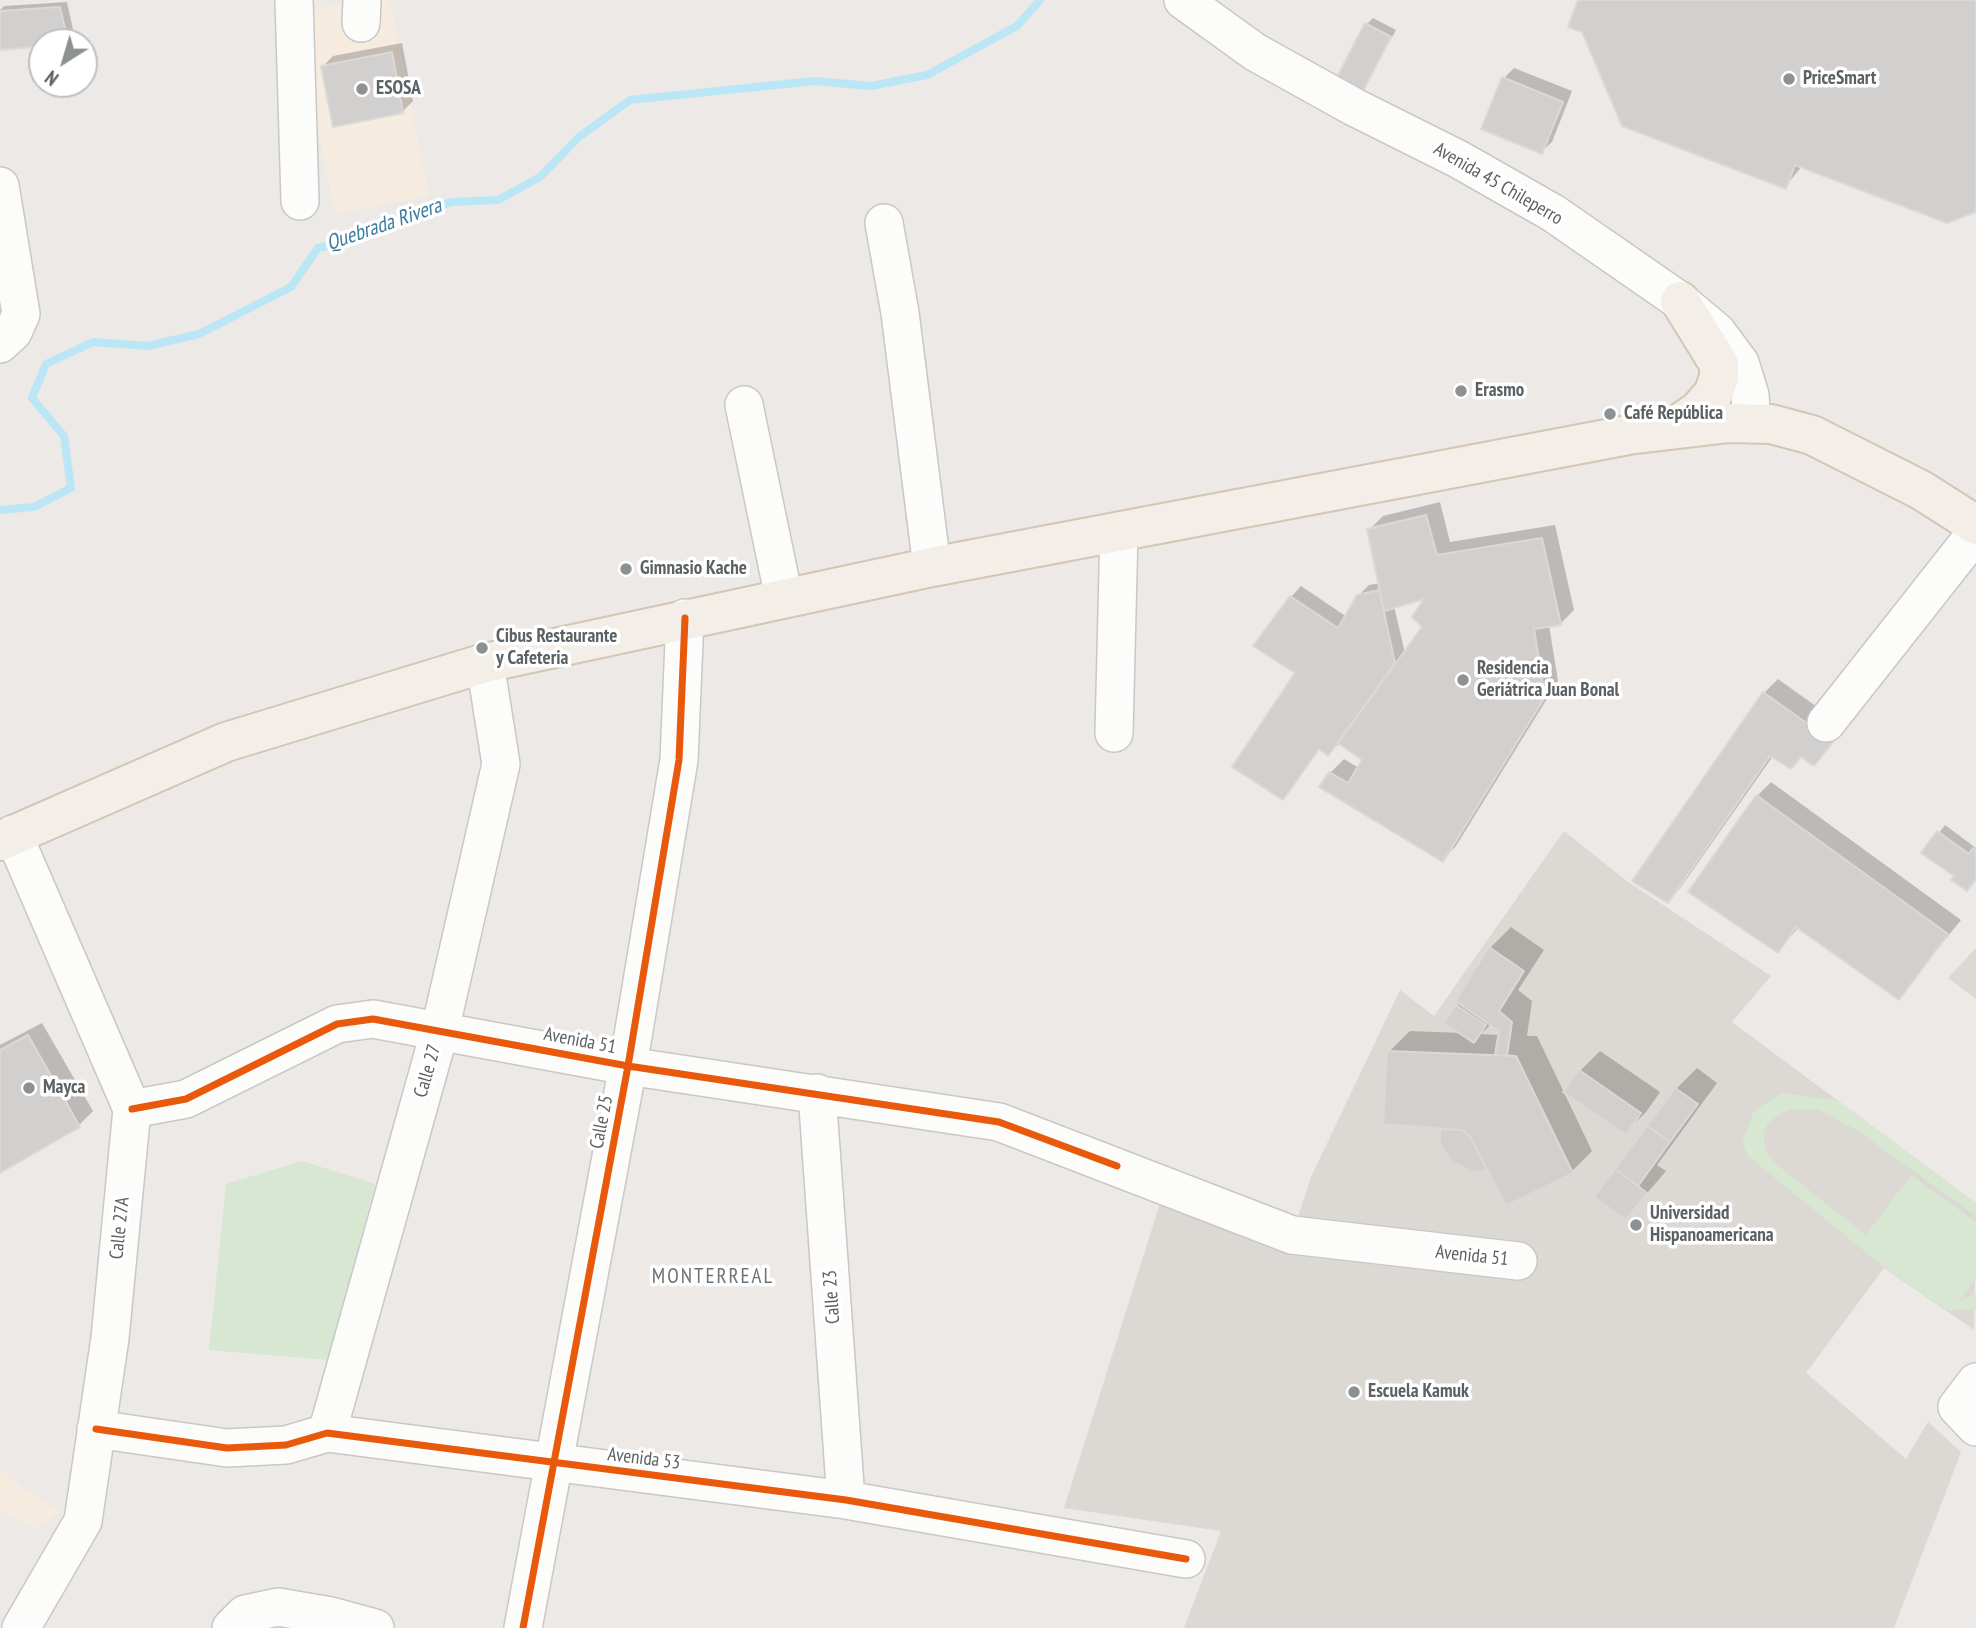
<!DOCTYPE html>
<html>
<head>
<meta charset="utf-8">
<style>
  body { margin:0 }
  #map { position:relative; width:1976px; height:1628px; overflow:hidden; background:#ece9e6; font-family:"PT Sans Narrow",sans-serif }
  canvas { display:block }
  .north { position:absolute; left:28px; top:28px; width:70px; height:70px; box-sizing:border-box; background:#fff; border:2px solid #bec0c1; border-radius:50%; rotate:217deg; font-size:19px; font-weight:700; line-height:28px; text-align:center; color:#5c6164 }
  .north::after { content:''; display:block; margin:auto; width:24px; height:32px; background:#8e9192; clip-path:polygon(50% 0,100% 100%,50% 72%,0 100%) }
</style>
</head>
<body>
<div id="map">
<canvas width="1976" height="1628"></canvas>
<div class="north">N</div>
</div>
<script>
const g = document.querySelector('canvas').getContext('2d');
g.lineJoin = 'round';
function fillPath(path, color) {
  g.fillStyle = color;
  g.fill(path, 'evenodd');
}
function poly(rows) {
  const path = new Path2D();
  for (const r of rows) {
    path.moveTo(r[0], r[1]);
    for (let i = 2; i < r.length; i += 2) path.lineTo(r[i], r[i + 1]);
  }
  return path;
}
function stroke(path, color, width, dash) {
  g.strokeStyle = color;
  g.lineWidth = width;
  g.lineCap = dash ? 'butt' : 'round';
  g.setLineDash(dash || []);
  g.stroke(path);
}
function label(font, color, halo, rows, align = 'center') {
  g.font = font + ' "PT Sans Narrow",sans-serif';
  g.lineWidth = 7;
  g.setLineDash([]);
  g.textBaseline = 'middle';
  g.strokeStyle = halo;
  g.fillStyle = color;
  for (const [text, x, y, turn = 0] of rows) {
    g.save();
    g.translate(x, y);
    g.rotate((+turn || 0) * Math.PI / 180);
    g.textAlign = isNaN(turn) ? turn : align;
    if (halo) g.strokeText(text, 0, 0);
    g.fillText(text, 0, 0);
    g.restore();
  }
}
fillPath(poly([
  [365,0,390,0,429,196,335,214,295,13],
  [0,1467,23,1489,61,1511,36,1529,0,1511]
]), '#f5ecdf');
fillPath(poly([
  [1564,831,1628,882,1771,976,1732,1022,1976,1203,1974,1330,1884,1268,1806,1373,1906,1459,1928,1422,1961,1452,1894,1628,1184,1628,1221,1531,1064,1508,1161,1200,1292,1235,1311,1177,1400,990,1434,1016],
  [1976,948,1976,999,1948,978]
]), '#dcd9d4');
fillPath(poly([
  [1781,1093,1837,1100,1976,1203,1976,1216,1858,1131,1819,1110,1789,1109,1769,1122,1763,1133,1766,1151,1777,1165,1866,1235,1911,1175,1976,1222,1976,1278,1959,1301,1976,1293,1976,1310,1946,1310,1884,1267,1748,1156,1742,1142,1754,1111],
  [302,1161,375,1184,329,1360,209,1350,226,1184]
]), '#d7e7d2');
fillPath(poly([
  [1580,0,1976,0,1976,210,1802,166,1785,187],
  [67,2,74,34,67,41,0,49,0,10,4,6],
  [1373,18,1396,30,1362,91,1367,24],
  [402,43,413,101,402,112,323,66,333,56],
  [1514,68,1572,91,1552,142,1541,152,1504,78],
  [1440,502,1450,542,1555,525,1574,610,1560,624,1549,625,1558,681,1456,846,1442,860,1330,773,1344,759,1359,768,1364,760,1340,743,1328,754,1321,748,1282,798,1298,673,1291,597,1301,586,1347,617,1358,596,1369,585,1380,583,1369,530,1383,516],
  [1429,596,1424,626,1405,653,1394,606],
  [1778,679,1845,727,1813,764,1802,756,1791,767,1773,756,1681,887,1668,901,1764,693],
  [1771,782,1961,920,1898,998,1799,927,1778,951,1690,892,1757,796],
  [1945,825,1976,848,1976,879,1967,889,1956,876,1924,853],
  [1511,927,1544,950,1518,990,1532,1001,1527,1036,1537,1036,1592,1151,1572,1171,1488,1168,1473,1170,1442,1143,1442,1127,1389,1052,1410,1031,1462,1033,1457,1001,1490,948],
  [1491,1024,1501,1030,1500,1035,1481,1034],
  [42,1023,93,1111,79,1125,0,1171,0,1045],
  [1600,1051,1660,1092,1646,1112,1625,1133,1580,1071],
  [1697,1068,1717,1083,1657,1165,1666,1171,1626,1218,1597,1197,1676,1089]
]), '#0003');
stroke(poly([
  [0,510,34,507,71,488,64,436,32,398,46,364,93,342,148,346,199,334,291,287,318,248,359,238,451,202,498,200,540,177,579,137,630,100,814,81,871,86,927,75,1017,26,1040,0]
]), '#bae6f6', 8);
const building = poly([
  [1578,0,1976,0,1976,212,1947,223,1795,165,1786,189,1622,126,1582,32,1568,27,1578,0],
  [60,7,68,42,42,42,42,46,0,50,0,11,60,7],
  [1365,23,1391,37,1362,93,1336,79,1365,23],
  [392,52,403,113,333,127,321,66,392,52],
  [1502,77,1563,102,1542,154,1481,129,1502,77],
  [1426,515,1437,555,1542,538,1561,625,1534,629,1545,697,1443,862,1319,787,1329,772,1348,783,1362,760,1338,743,1422,627,1412,617,1424,599,1384,611,1367,529,1426,515],
  [1379,590,1395,663,1328,756,1319,749,1283,800,1232,767,1295,673,1253,646,1290,596,1338,628,1357,595,1379,590],
  [1763,692,1833,742,1814,766,1801,757,1791,769,1770,756,1668,903,1632,881,1763,692],
  [1756,795,1948,934,1899,1000,1796,927,1778,953,1688,892,1756,795],
  [1937,831,1969,854,1973,848,1976,850,1976,879,1967,891,1951,880,1954,876,1921,853,1937,831],
  [1489,947,1524,971,1499,1011,1512,1022,1507,1056,1495,1055,1499,1031,1455,1001,1489,947],
  [1456,1005,1486,1025,1474,1043,1444,1023,1456,1005],
  [28,1035,80,1127,0,1173,0,1050,28,1035],
  [1387,1051,1516,1056,1573,1173,1506,1206,1469,1135,1461,1130,1383,1124,1387,1051],
  [1579,1070,1641,1113,1626,1135,1563,1092,1579,1070],
  [1675,1088,1698,1104,1670,1142,1647,1126,1675,1088],
  [1647,1126,1670,1142,1638,1186,1615,1169,1647,1126],
  [1440,1129,1461,1130,1469,1135,1487,1170,1473,1172,1451,1161,1440,1144,1440,1129],
  [1615,1169,1647,1193,1626,1220,1594,1197,1615,1169]
]);
fillPath(building, '#d2d0cf');
stroke(building, '#dbd8d6', 2);
const minor = poly([
  [294,0,300,201],
  [1183,0,1255,52,1354,107,1458,159,1553,213,1680,301,1717,332,1740,363,1750,395,1752,424],
  [361,23,362,0],
  [0,186,21,314,13,332,0,344],
  [884,223,900,313,932,567],
  [744,405,784,598],
  [1826,723,1976,533],
  [1114,733,1119,531],
  [13,834,132,1109,110,1338,83,1521,21,1628],
  [817,1093,846,1500],
  [132,1109,186,1099,337,1024,373,1019,628,1066,999,1122,1292,1235,1518,1261],
  [1976,1382,1957,1407,1976,1427],
  [96,1429,227,1448,286,1445,327,1433,846,1500,1186,1559],
  [327,1433,440,1030,501,764,485,663],
  [231,1628,245,1614,278,1607,331,1616,375,1628],
  [523,1628,628,1066,679,760,685,618]
]);
const major = poly([
  [1670,430,1698,411,1713,394,1719,378,1719,364,1680,301],
  [0,841,226,742,485,663,932,567,1628,435,1729,423,1771,424,1812,435,1921,490,1976,525]
]);
stroke(minor, '#c8c8c8', 40);
stroke(major, '#d3c6b4', 42);
stroke(minor, '#fcfcfb', 37);
stroke(major, '#f3efe8', 38);
stroke(poly([
  [132,1109,186,1099,337,1024,373,1019,628,1066,999,1122,1117,1166],
  [96,1429,227,1448,286,1445,327,1433,846,1500,1186,1559],
  [523,1628,628,1066,679,760,685,618]
]), '#e8590c', 7);
for (const [x, y, r, color] of [
  [1789,79,7,"#8e9192"],
  [362,89,7,"#8e9192"],
  [1461,391,7,"#8e9192"],
  [1610,414,7,"#8e9192"],
  [626,569,7,"#8e9192"],
  [482,648,7,"#8e9192"],
  [1463,680,7,"#8e9192"],
  [29,1088,7,"#8e9192"],
  [1636,1225,7,"#8e9192"],
  [1354,1392,7,"#8e9192"]
]) {
  const dot = new Path2D();
  dot.arc(x, y, r, 0, 2 * Math.PI);
  g.fillStyle = color;
  g.fill(dot);
  stroke(dot, '#fff', 2.5);
}
label('bold 19px', '#5c6164', '#fff', [
  ["PriceSmart",1803,79],
  ["ESOSA",376,89],
  ["Erasmo",1475,391],
  ["Café República",1624,414],
  ["Gimnasio Kache",640,569],
  ["Cibus Restaurante",496,637],
  ["y Cafeteria",496,659],
  ["Residencia",1477,669],
  ["Geriátrica Juan Bonal",1477,691],
  ["Mayca",43,1088],
  ["Universidad",1650,1214],
  ["Hispanoamericana",1650,1236],
  ["Escuela Kamuk",1368,1392]
], 'left');
label('19px', '#5c6164', '#fff', [
  ["Avenida 45 Chileperro",1498,184,30],
  ["Avenida 51",580,1041,11],
  ["Calle 27",428,1071,-74],
  ["Calle 25",602,1122,-79],
  ["Calle 27A",120,1228,-84],
  ["Avenida 51",1472,1256,6],
  ["Calle 23",832,1297,-94],
  ["Avenida 53",644,1459,7]
]);
label('italic 21px', '#3c7b9e', '#fff', [
  ["Quebrada Rivera",384,225,-19]
]);
g.letterSpacing = '2px';
label('21px', '#6d7376', '#fff', [
  ["MONTERREAL",713,1277]
]);
g.letterSpacing = '0px';
</script>
</body>
</html>
